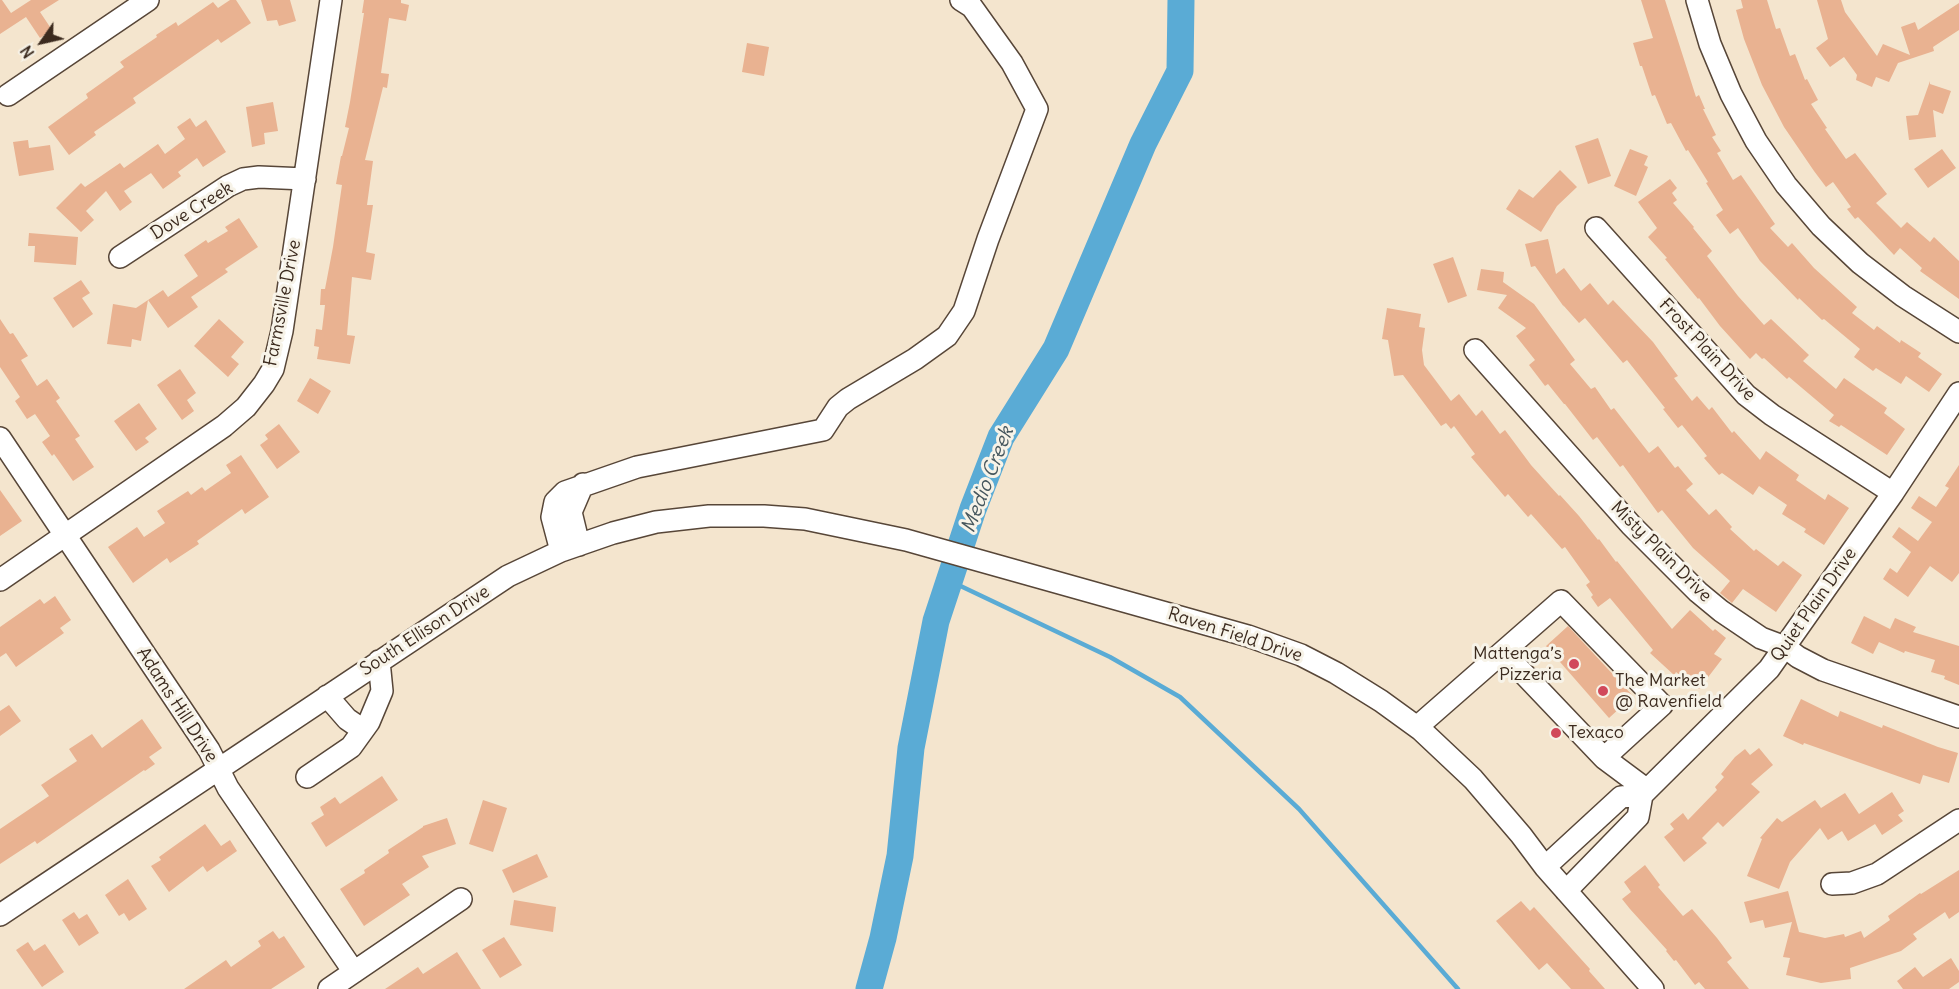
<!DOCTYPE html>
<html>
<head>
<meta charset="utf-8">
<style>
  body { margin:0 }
  #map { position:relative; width:1959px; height:989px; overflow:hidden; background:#f4e5ce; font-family:Delius,sans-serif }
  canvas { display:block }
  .north { position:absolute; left:12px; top:12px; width:60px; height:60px; -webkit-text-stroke:4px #f7f3e8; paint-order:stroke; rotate:236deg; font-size:16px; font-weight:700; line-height:24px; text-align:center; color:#3b2a1e }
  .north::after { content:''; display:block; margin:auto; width:21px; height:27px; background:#3b2a1e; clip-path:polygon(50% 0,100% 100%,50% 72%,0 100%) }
</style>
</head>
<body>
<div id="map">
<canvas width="1959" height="989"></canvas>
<div class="north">N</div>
</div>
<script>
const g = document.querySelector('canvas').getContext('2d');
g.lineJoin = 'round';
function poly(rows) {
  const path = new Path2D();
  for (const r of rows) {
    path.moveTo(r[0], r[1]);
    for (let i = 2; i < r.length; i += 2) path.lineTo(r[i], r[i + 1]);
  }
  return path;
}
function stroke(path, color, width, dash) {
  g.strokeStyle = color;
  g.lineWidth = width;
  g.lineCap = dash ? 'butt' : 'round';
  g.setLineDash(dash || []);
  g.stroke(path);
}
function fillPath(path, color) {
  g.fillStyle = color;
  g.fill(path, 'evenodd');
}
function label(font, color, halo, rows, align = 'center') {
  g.font = font + ' Delius,sans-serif';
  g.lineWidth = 6;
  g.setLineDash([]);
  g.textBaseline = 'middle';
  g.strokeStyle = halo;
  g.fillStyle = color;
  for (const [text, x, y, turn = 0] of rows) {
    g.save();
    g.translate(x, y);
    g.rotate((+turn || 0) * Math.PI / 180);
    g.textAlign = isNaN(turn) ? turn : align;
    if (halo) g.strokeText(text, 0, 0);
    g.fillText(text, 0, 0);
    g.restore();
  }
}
stroke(poly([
  [950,581,1110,657,1180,697,1299,809,1458,989]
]), '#5aabd5', 4.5);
stroke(poly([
  [869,989,883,938,900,856,911,748,936,621,973,509,1001,437,1056,349,1143,144,1180,71,1181,0]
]), '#5aabd5', 27);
fillPath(poly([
  [0,0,2,0,11,13,31,0,59,0,40,12,52,30,40,38,26,17,0,34],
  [230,0,236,0,251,23,221,43,218,39,133,98,136,103,94,132,96,135,69,155,48,127,88,98,86,94,124,67,120,62,157,37,156,35,176,22,178,26,213,2,218,8],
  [261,0,290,0,296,21,279,26,277,20,267,21],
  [364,0,401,0,401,3,409,5,406,21,389,18,381,73,389,74,387,88,383,87,365,160,373,161,367,205,373,205,366,252,375,254,371,280,352,277,347,335,355,336,350,364,317,359,319,347,314,346,316,329,322,330,325,305,320,305,321,289,325,289,333,247,342,185,336,184,341,156,342,156,349,128,345,127,350,102,364,13,362,13],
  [1641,0,1665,0,1696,97,1699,95,1705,109,1703,109,1716,135,1712,137,1721,151,1717,153,1733,180,1741,175,1775,224,1770,228,1788,247,1792,243,1814,268,1857,307,1852,313,1874,330,1877,326,1900,343,1901,340,1921,353,1918,357,1942,374,1929,392,1906,376,1901,384,1876,368,1873,371,1854,357,1860,349,1824,319,1822,320,1799,298,1798,300,1760,261,1738,228,1730,234,1716,215,1723,210,1706,183,1708,182,1688,150,1686,151,1671,123,1667,124,1655,95,1652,96,1642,66,1640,66,1633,43,1653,38],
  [1741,0,1767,0,1776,29,1780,28,1790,56,1795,54,1805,80,1807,79,1818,100,1811,104,1827,128,1825,129,1846,159,1855,153,1887,194,1876,203,1901,228,1907,222,1930,242,1934,237,1959,261,1959,299,1920,271,1922,268,1900,248,1894,255,1858,217,1855,219,1847,209,1851,207,1833,182,1826,187,1814,171,1784,127,1762,85,1744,39,1736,10,1743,8],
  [1817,0,1841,0,1845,12,1877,56,1883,44,1910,55,1901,27,1915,22,1918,30,1959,3,1959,30,1933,47,1934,51,1898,63,1889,82,1876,77,1872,87,1856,80,1857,75,1844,57,1830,67,1816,48,1828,39],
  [747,43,769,47,764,76,742,72],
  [1930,81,1930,84,1951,91,1943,114,1933,110,1936,137,1909,140,1906,116,1918,115],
  [273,102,278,131,264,133,265,144,252,147,246,107],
  [190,118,196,127,206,120,226,152,203,167,197,158,178,172,181,176,163,189,151,173,124,191,132,202,120,211,106,191,86,211,94,220,81,232,56,208,81,183,85,187,120,163,124,168,158,144,165,154,185,139,177,127],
  [1598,138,1611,176,1588,184,1575,146],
  [28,140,29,148,50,145,54,170,19,176,13,142],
  [1630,149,1648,156,1644,165,1648,167,1636,196,1614,186],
  [1942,149,1956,168,1928,188,1914,169],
  [1560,170,1577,187,1557,206,1541,232,1506,209,1519,189,1533,198],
  [1670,179,1677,188,1672,193,1677,200,1673,203,1694,227,1693,228,1712,251,1707,256,1738,296,1764,325,1771,319,1809,355,1803,361,1836,389,1844,378,1887,408,1884,413,1905,429,1887,455,1841,425,1839,427,1829,421,1834,415,1789,377,1787,379,1764,358,1762,359,1756,353,1750,359,1720,326,1699,298,1698,299,1665,259,1667,258,1648,237,1657,228,1638,202],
  [239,218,258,247,225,269,228,272,191,297,198,307,168,328,148,300,163,290,168,297,198,276,184,255,206,240,208,243,228,231,225,227],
  [29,233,78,237,76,265,34,262,35,246,28,246],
  [1548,239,1556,274,1564,268,1581,291,1590,283,1608,305,1613,300,1653,342,1678,376,1674,378,1692,401,1697,396,1709,410,1712,407,1732,433,1734,431,1760,460,1766,451,1799,475,1796,480,1825,500,1828,494,1849,508,1824,545,1804,532,1806,529,1782,514,1787,505,1759,486,1753,495,1722,473,1719,475,1704,458,1707,456,1682,425,1678,428,1663,409,1665,408,1627,360,1623,363,1585,318,1579,323,1563,305,1564,307,1535,266,1531,267,1525,244],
  [1453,257,1467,296,1448,303,1433,264],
  [1481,269,1504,272,1503,282,1534,304,1575,360,1570,364,1591,389,1595,387,1611,410,1614,408,1649,453,1658,446,1675,468,1678,466,1693,484,1686,490,1709,515,1716,509,1732,527,1730,529,1754,551,1756,549,1778,566,1783,561,1802,575,1776,612,1743,589,1732,603,1720,593,1730,581,1693,548,1662,510,1658,513,1623,465,1620,467,1597,437,1593,440,1565,404,1564,404,1548,384,1545,386,1529,365,1535,360,1516,336,1526,328,1498,308,1507,295,1477,290],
  [81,280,90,293,82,298,93,314,73,328,53,298],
  [148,300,141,341,132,339,131,347,107,344,113,304,136,308],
  [1387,308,1421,314,1419,327,1425,328,1422,350,1424,365,1451,401,1459,394,1476,416,1482,410,1500,434,1505,430,1531,465,1559,496,1560,495,1579,516,1598,540,1599,539,1616,562,1617,561,1672,629,1690,610,1713,631,1715,629,1726,638,1714,654,1722,659,1699,689,1676,672,1674,675,1650,653,1653,650,1610,598,1598,607,1591,597,1593,595,1586,585,1590,582,1565,547,1562,549,1531,514,1528,517,1508,494,1505,497,1471,457,1475,454,1454,426,1451,429,1446,423,1441,426,1403,375,1394,376,1388,340,1382,339],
  [0,319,10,334,13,333,28,356,21,360,37,386,47,379,60,398,56,401,80,436,75,439,94,467,73,481,54,454,52,456,42,442,50,436,35,414,27,419,15,401,20,397,0,367],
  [219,319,244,342,231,357,239,364,228,377,194,346],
  [180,369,196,393,187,400,194,411,182,420,157,385],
  [310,378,331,391,318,414,297,401],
  [139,403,157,429,145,438,149,442,136,451,114,421],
  [279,424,300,452,277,469,260,445,268,439,265,435],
  [241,455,269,497,245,514,242,509,197,541,199,544,170,563,167,558,133,583,108,547,137,527,144,537,165,523,157,511,188,491,191,495,202,487,205,491,231,473,226,465],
  [1959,465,1959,573,1952,582,1930,566,1908,597,1883,579,1890,568,1897,573,1911,552,1892,537,1899,527,1918,541,1932,522,1911,508,1919,496,1936,507,1949,488,1945,486],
  [0,490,22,521,0,536],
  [55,596,71,620,60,628,64,633,16,667,6,653,0,657,0,627,40,599,44,604],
  [1864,616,1890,629,1895,618,1916,627,1913,632,1959,646,1959,685,1944,679,1945,676,1931,672,1935,660,1905,651,1904,653,1879,642,1873,654,1851,643],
  [1568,626,1633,696,1609,718,1546,646],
  [1801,699,1838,717,1840,711,1882,728,1883,725,1938,747,1958,753,1949,783,1923,775,1920,784,1804,743,1803,745,1783,736],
  [9,705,21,721,0,736,0,711],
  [142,719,162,748,149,757,155,764,145,771,144,770,37,844,35,841,0,864,0,829,49,796,41,785,77,761,69,749,92,734,102,748],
  [1759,748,1773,765,1751,784,1760,792,1723,827,1718,822,1702,838,1707,843,1684,862,1664,837,1674,829,1670,824,1683,813,1688,820,1717,790,1715,787,1724,777,1721,774,1735,757,1745,749,1750,755],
  [382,776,398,800,326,847,311,823,324,815,320,807,335,797,340,804],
  [1892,792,1904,811,1898,815,1903,821,1882,835,1875,824,1848,841,1842,831,1828,840,1820,828,1790,862,1779,889,1747,876,1762,839,1760,838,1777,818,1782,822,1815,800,1821,808,1845,793,1859,814],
  [483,800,507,808,493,852,469,844],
  [447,818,456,844,422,856,429,867,402,884,410,895,364,926,340,889,365,873,364,870,389,853,388,850,423,827,423,826],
  [205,824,221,846,230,840,237,851,207,872,203,866,169,892,151,866,161,860,159,857],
  [537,854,548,877,513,893,502,870],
  [1645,865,1660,885,1658,887,1683,916,1692,909,1717,938,1732,958,1727,962,1749,989,1705,989,1699,982,1695,985,1676,960,1674,961,1666,951,1667,950,1630,909,1622,899,1631,892,1624,882],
  [1959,870,1959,912,1949,919,1945,912,1913,934,1917,939,1901,951,1850,968,1851,979,1821,983,1786,975,1790,958,1783,957,1792,922,1765,928,1763,920,1750,923,1744,902,1788,891,1799,932,1825,938,1844,934,1845,937,1861,931,1864,938,1890,920,1888,916,1920,893,1921,894],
  [128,879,147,909,129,921,124,913,119,916,105,895],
  [514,900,556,907,553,932,510,925],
  [1521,901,1530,911,1534,907,1590,969,1589,971,1605,989,1571,989,1547,963,1539,970,1496,921],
  [74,912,79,919,87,914,99,933,79,946,62,920],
  [273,931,279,939,284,936,305,967,271,989,184,989,226,960,231,967,261,946,258,941],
  [504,937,522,965,500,978,482,950],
  [28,942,34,951,45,944,64,972,42,987,16,950],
  [457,952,481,989,385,989,418,967,423,974],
  [1951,958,1959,971,1959,982,1949,989,1903,989,1897,981,1915,967,1923,977]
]), '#e9b291');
const minor = poly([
  [1697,0,1710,44,1731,94,1756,141,1786,185,1821,226,1860,263,1903,296,1959,332],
  [8,95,148,0],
  [1596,228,1746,395,1772,415,1893,493],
  [120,257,228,186,243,179,259,177,305,179],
  [1475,350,1631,525,1698,592,1721,611,1761,638,1785,647,1798,657,1823,670,1959,717],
  [0,438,209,750,228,788,354,972],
  [579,545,571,512,583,484],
  [561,551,552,517,555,502,565,492,637,467,823,430,838,407,848,399,915,359,947,336,964,311,988,239,1037,109,1012,63,972,7,961,0],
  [0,580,224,426,246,407,264,384,273,369,282,331,331,0],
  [1503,652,1604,758],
  [327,696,347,719,363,730],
  [1417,727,1561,601,1662,705,1604,758,1647,790],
  [307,777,351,747,369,722,382,691,379,661],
  [1545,867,1621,797,1642,795],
  [1832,884,1852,883,1877,874,1959,820],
  [1566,891,1638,817,1642,795,1769,669,1893,493,1959,393],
  [0,915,508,576,561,551,613,533,656,522,709,516,764,516,805,519,906,540,1248,636,1301,655,1336,673,1381,701,1421,730,1473,779,1521,835,1545,867,1653,989],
  [329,989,461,899]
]);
stroke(minor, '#574638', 24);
stroke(minor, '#fff', 21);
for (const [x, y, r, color] of [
  [1574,664,6,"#d1495b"],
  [1603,691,6,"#d1495b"],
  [1556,733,6,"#d1495b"]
]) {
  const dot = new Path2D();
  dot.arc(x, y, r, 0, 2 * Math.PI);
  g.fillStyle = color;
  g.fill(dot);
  stroke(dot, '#f7f3e8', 2);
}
label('18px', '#3b2a1e', '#f7f3e8', [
  ["Dove Creek",192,211,-32],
  ["Farmsville Drive",283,303,-79],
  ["Frost Plain Drive",1707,350,47],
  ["Misty Plain Drive",1661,552,45],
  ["Quiet Plain Drive",1814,605,-55],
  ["South Ellison Drive",425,631,-33],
  ["Raven Field Drive",1235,635,18],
  ["Adams Hill Drive",177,705,57]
]);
label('18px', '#3b2a1e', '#f7f3e8', [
  ["Mattenga’s",1562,654,"right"],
  ["Pizzeria",1562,675,"right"],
  ["The Market",1615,681],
  ["@ Ravenfield",1615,702],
  ["Texaco",1568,733]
], 'left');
label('italic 20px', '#46575e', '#f7f3e8', [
  ["Medio Creek",988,480,-69]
]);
</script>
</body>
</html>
